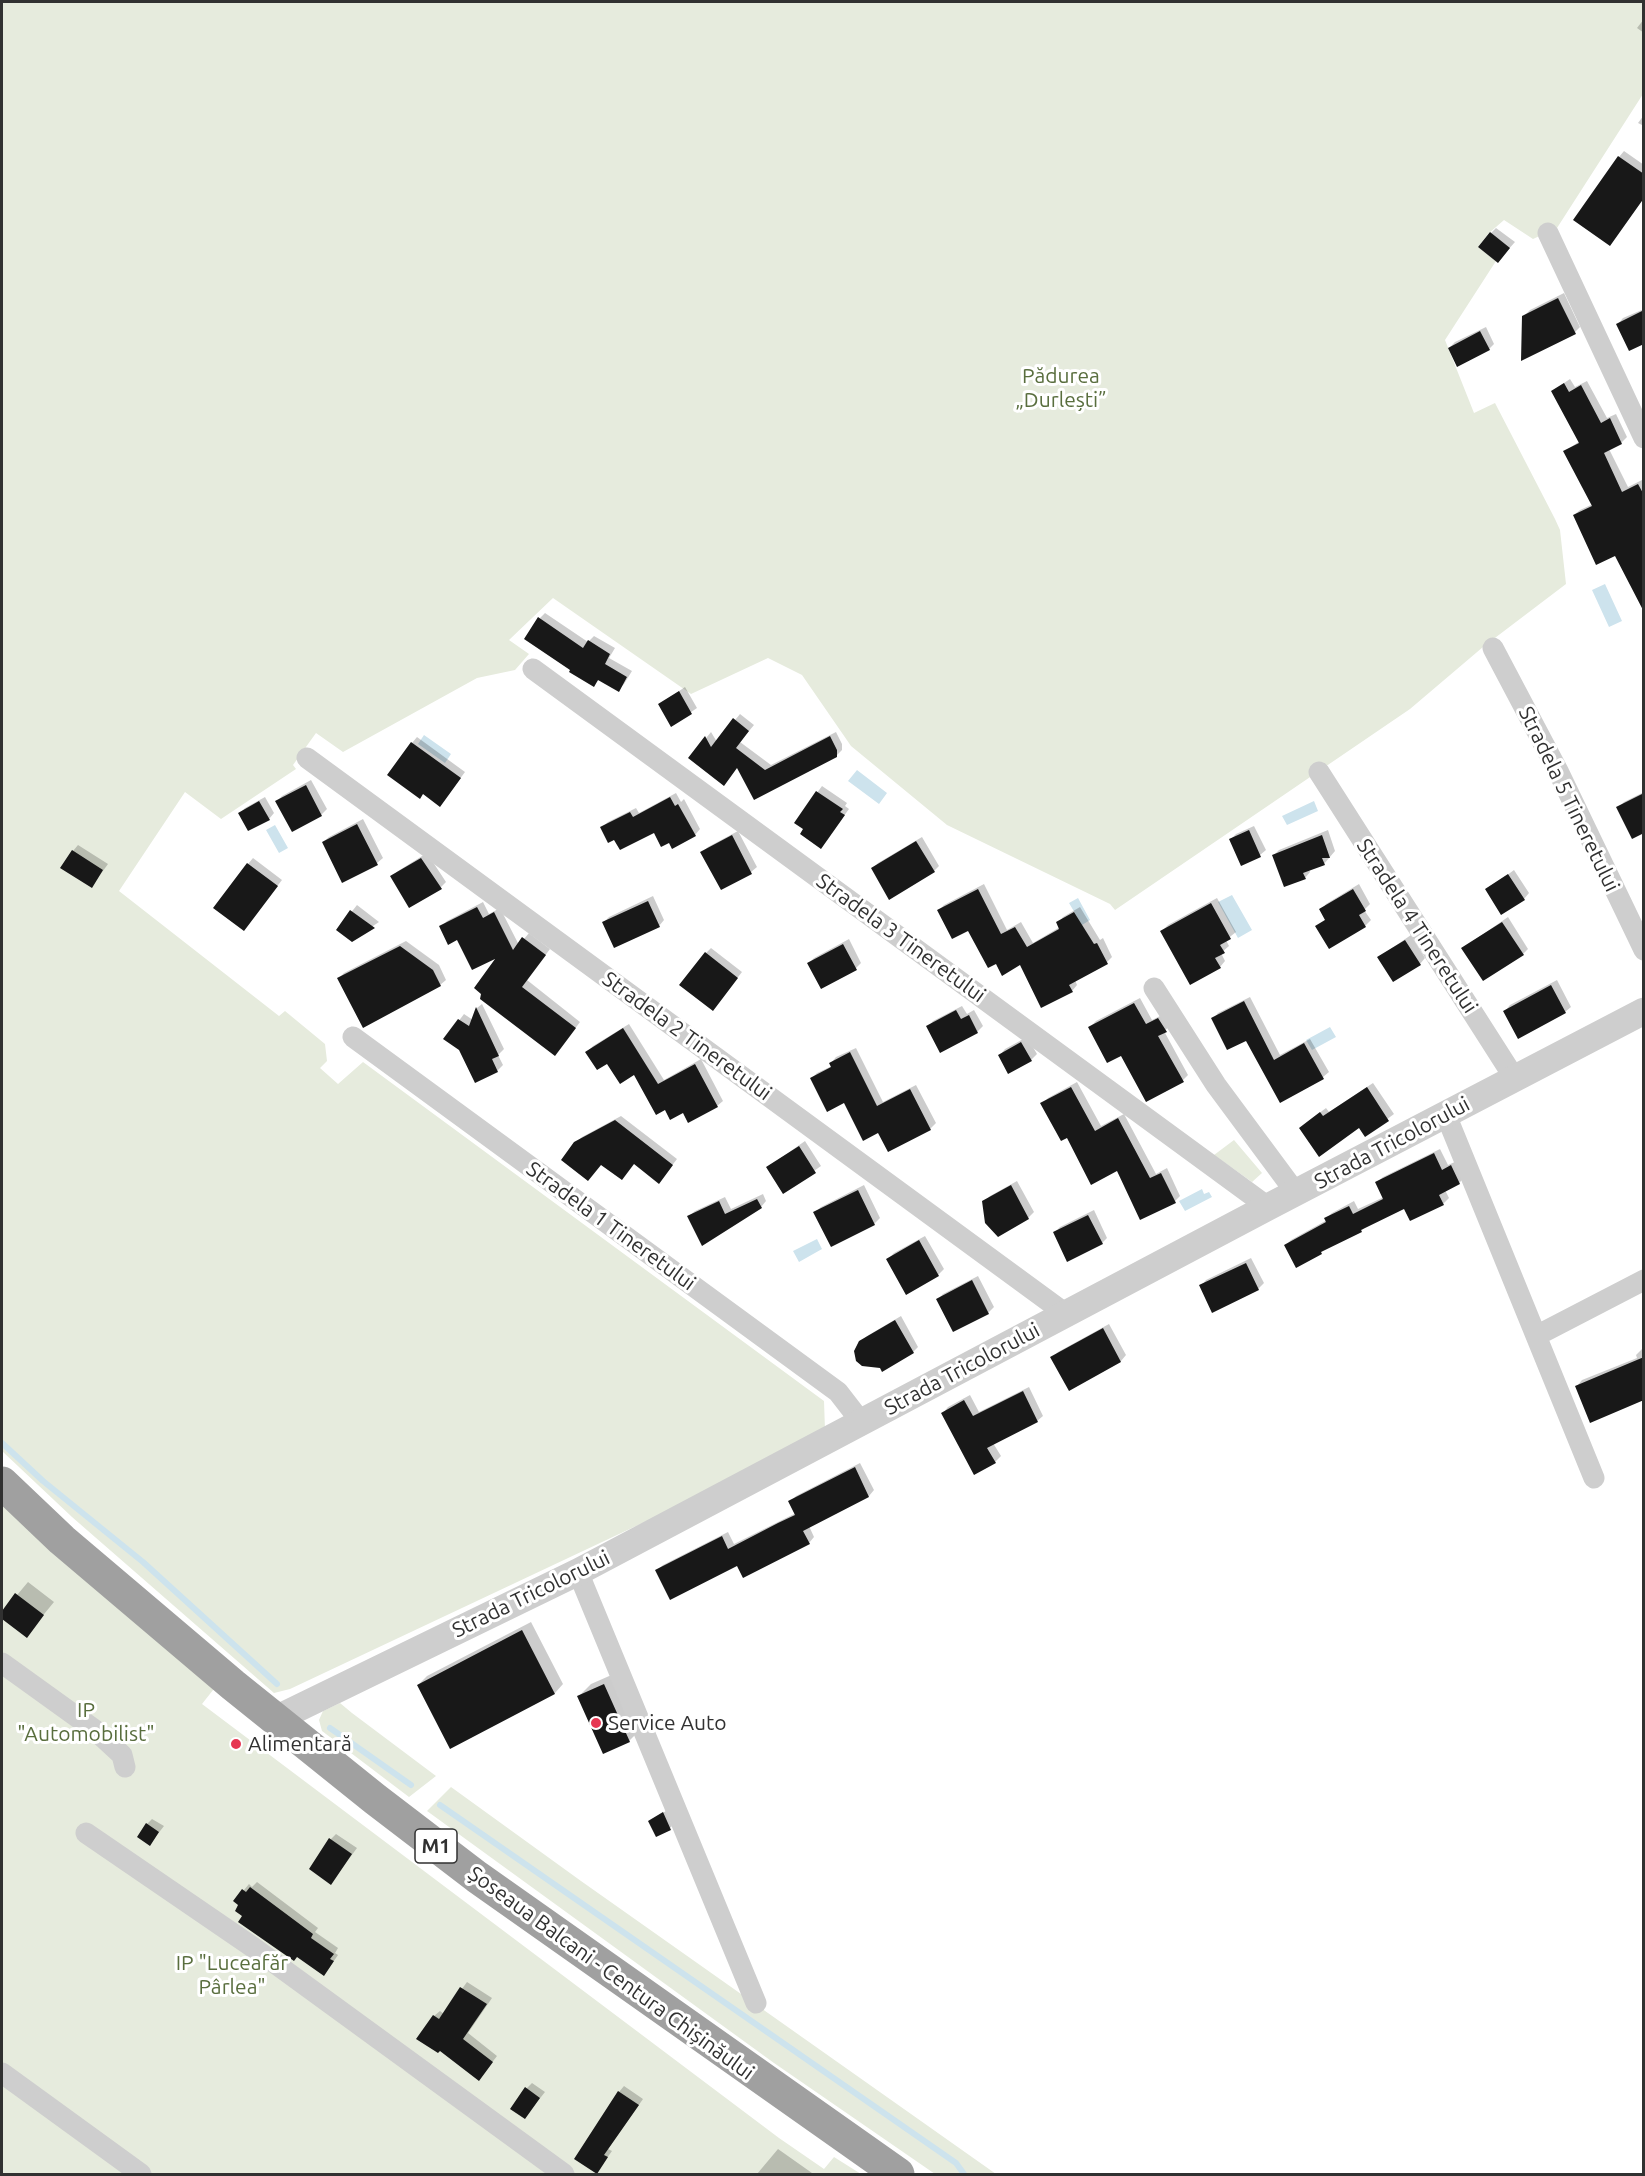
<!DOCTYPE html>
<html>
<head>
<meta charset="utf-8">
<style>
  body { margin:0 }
  #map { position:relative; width:1645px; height:2176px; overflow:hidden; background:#fff; font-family:Ubuntu,sans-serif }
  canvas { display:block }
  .frame { position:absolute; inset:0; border:3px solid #313131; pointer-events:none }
</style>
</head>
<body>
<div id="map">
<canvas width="1645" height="2176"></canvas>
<div class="frame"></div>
</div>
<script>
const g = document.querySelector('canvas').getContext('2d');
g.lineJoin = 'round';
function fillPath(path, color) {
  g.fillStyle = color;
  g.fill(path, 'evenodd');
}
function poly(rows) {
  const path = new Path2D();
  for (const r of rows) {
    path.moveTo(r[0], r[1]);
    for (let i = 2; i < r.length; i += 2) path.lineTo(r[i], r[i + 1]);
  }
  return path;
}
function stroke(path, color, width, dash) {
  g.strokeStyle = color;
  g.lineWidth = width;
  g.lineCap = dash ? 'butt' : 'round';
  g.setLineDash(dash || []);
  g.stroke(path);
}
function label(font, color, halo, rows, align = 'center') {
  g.font = font + ' Ubuntu,sans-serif';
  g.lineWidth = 6;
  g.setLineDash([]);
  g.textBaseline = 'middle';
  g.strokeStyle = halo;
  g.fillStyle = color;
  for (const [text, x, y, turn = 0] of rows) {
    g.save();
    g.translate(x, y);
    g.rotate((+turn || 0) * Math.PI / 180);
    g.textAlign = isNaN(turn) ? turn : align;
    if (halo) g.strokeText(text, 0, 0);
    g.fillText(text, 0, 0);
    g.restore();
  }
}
fillPath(poly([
  [2,2,1643,2,1643,94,1557,228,1533,239,1504,220,1488,234,1478,247,1496,261,1445,340,1474,413,1495,403,1555,519,1560,530,1566,584,1483,647,1410,709,1115,910,1110,904,947,825,851,746,802,675,768,658,691,694,553,598,509,640,529,654,515,670,477,678,343,752,316,733,293,765,296,769,221,819,185,792,119,891,279,1016,285,1011,325,1044,327,1061,320,1068,338,1084,363,1062,824,1401,825,1430,738,1478,290,1689,274,1693,72,1517,2,1451],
  [1234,1140,1262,1173,1252,1182,1214,1155],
  [2,1499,217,1685,202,1704,779,2138,824,2169,834,2157,861,2174,2,2174],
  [340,1703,352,1713,436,1776,409,1797,322,1731,319,1720,323,1711],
  [451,1787,581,1881,996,2174,935,2174,774,2063,427,1811]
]), '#e6ebdd');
fillPath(poly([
  [1605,584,1622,621,1609,627,1592,590],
  [424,735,451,754,445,763,418,744],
  [857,770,887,793,879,804,848,781],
  [1314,801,1318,811,1287,825,1282,816],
  [275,825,288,848,279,853,266,830],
  [1232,895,1252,930,1238,938,1218,902],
  [1078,898,1090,920,1082,925,1069,903],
  [1330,1027,1336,1037,1312,1050,1306,1040],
  [1202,1189,1204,1194,1209,1192,1212,1197,1185,1211,1179,1201],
  [817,1239,822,1249,799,1262,793,1251]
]), '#cde3ed');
fillPath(poly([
  [1644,19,1644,33,1637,28],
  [1644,115,1644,126,1638,123],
  [1624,151,1644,165,1644,198,1610,244,1619,157],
  [1496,228,1515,242,1498,261,1491,233],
  [1564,293,1580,327,1575,332,1524,316,1530,310],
  [1644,309,1644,342,1618,324,1623,318],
  [1486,327,1494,344,1489,349,1449,348,1455,342],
  [1570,379,1575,387,1587,381,1607,418,1616,414,1627,437,1621,443,1609,449,1628,487,1644,479,1644,586,1616,554,1574,515,1580,510,1593,504,1565,451,1580,441,1552,391],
  [545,613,588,642,594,636,615,648,609,658,632,671,624,684,618,690,600,679,593,685,572,669,540,618],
  [685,687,697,708,672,725,660,704],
  [740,714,754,725,740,742,771,765,836,732,842,744,842,750,836,756,755,798,738,767,690,758,711,732,717,742],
  [417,737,465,772,445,799,412,743],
  [311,780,327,809,321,815,277,801,282,796],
  [822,786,847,803,845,806,849,809,821,847,805,829,796,822],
  [1644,792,1644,831,1618,808,1624,802],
  [676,793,681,802,684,799,700,829,695,835,669,841,654,831,615,838,602,827,608,822,636,808,639,813],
  [265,797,274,813,269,819,240,813,245,808],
  [363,819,383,858,377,863,343,881,323,842,329,837],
  [1254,826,1266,850,1260,855,1230,840,1236,834],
  [1328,830,1335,851,1324,864,1309,869,1310,872,1305,878,1274,855,1279,850],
  [738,831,757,867,751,872,722,888,702,852,708,847],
  [922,837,939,866,934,871,872,869,878,863],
  [78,845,108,864,92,886,73,851],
  [427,853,446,882,441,887,392,876,398,871],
  [253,858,282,880,244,929,248,864],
  [1514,870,1529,893,1524,899,1487,890],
  [984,884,1007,930,1021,922,1033,943,1060,927,1058,923,1063,917,1080,907,1100,940,1103,938,1112,957,1107,962,1075,980,1077,985,1072,991,1021,963,997,962,968,929,939,910,944,905],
  [1359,884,1370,904,1364,910,1371,920,1365,926,1317,926,1326,919,1321,910,1326,904],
  [653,896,664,920,659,926,604,922,609,917],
  [1217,898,1236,932,1226,940,1229,946,1221,953,1225,961,1220,967,1162,931,1168,925],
  [483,902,489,914,500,908,519,945,529,933,550,949,527,980,580,1022,560,1049,500,954,458,938,441,927,447,921],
  [357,905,379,922,352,940,338,929],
  [1508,917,1528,949,1523,954,1463,948],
  [1411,935,1425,958,1420,964,1379,957],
  [849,939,861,963,856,968,809,963,814,958],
  [406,941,439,965,446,980,440,985,338,979,344,973],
  [711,948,742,972,718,1003,706,953],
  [1557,980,1571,1007,1565,1012,1505,1011,1510,1005],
  [1250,997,1280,1055,1310,1039,1329,1072,1323,1077,1281,1101,1246,1039,1213,1019,1218,1013],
  [1140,998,1152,1020,1164,1014,1171,1025,1164,1031,1188,1075,1183,1080,1121,1054,1090,1027,1096,1021],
  [482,1004,504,1049,498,1055,503,1065,497,1071,445,1039,464,1014,473,1020,477,1008],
  [962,1006,967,1014,974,1010,983,1026,977,1032,928,1027,933,1021],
  [629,1024,664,1080,701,1059,723,1101,717,1106,684,1111,666,1108,635,1073,587,1052,593,1046],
  [1027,1037,1037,1054,1031,1060,1000,1055,1005,1049],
  [856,1048,883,1102,916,1085,936,1123,930,1129,888,1150,879,1131,844,1101,811,1079,817,1073,832,1066,831,1063,836,1057],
  [1077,1082,1101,1126,1124,1114,1156,1174,1167,1168,1180,1196,1175,1201,1117,1169,1067,1136,1042,1104,1048,1098],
  [1373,1083,1394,1114,1366,1135,1360,1126,1306,1123,1326,1108,1329,1112],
  [621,1116,677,1159,664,1176,635,1163,602,1163,588,1179,575,1143,582,1137],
  [805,1141,821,1166,784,1192,768,1167],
  [1440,1149,1448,1165,1457,1161,1465,1177,1459,1183,1445,1190,1449,1198,1443,1204,1405,1207,1366,1226,1361,1231,1325,1248,1321,1252,1286,1245,1291,1240,1327,1220,1326,1218,1332,1213,1354,1201,1358,1209,1384,1197,1377,1182,1383,1177],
  [1017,1181,1034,1212,1028,1218,984,1202,990,1196],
  [864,1185,880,1218,874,1224,831,1245,815,1212,821,1207],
  [763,1194,766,1201,761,1207,703,1244,689,1216,695,1211,725,1197,731,1209],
  [1094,1210,1107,1238,1102,1243,1055,1232,1060,1227],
  [925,1236,944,1269,938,1275,907,1292,888,1259,894,1253],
  [1251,1258,1264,1283,1258,1289,1201,1286,1206,1280],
  [978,1276,994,1307,988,1313,938,1299,943,1294],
  [901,1316,918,1347,913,1352,861,1342,867,1336],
  [1109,1324,1126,1355,1121,1361,1069,1389,1052,1358,1058,1352],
  [1642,1349,1644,1349,1644,1397,1577,1386,1582,1380,1637,1358,1636,1355],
  [1029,1387,1043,1416,1037,1421,993,1443,1001,1456,995,1462,943,1413,948,1407,970,1395,979,1412],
  [860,1463,874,1490,869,1496,809,1526,814,1537,809,1543,738,1564,657,1570,663,1565,728,1532,734,1544,796,1513,790,1502,796,1496],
  [28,1582,54,1602,26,1636,2,1617,2,1613],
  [531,1622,563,1684,555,1693,451,1747,418,1685,427,1676],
  [616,1673,641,1729,629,1741,579,1696,591,1684],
  [666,1811,672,1826,670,1828,649,1821],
  [152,1819,164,1826,150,1844,147,1824],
  [336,1834,357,1848,331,1883,331,1839],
  [257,1882,318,1928,315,1932,338,1948,335,1953,338,1955,329,1968,244,1916,240,1905,235,1901,249,1884,252,1887],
  [467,1982,492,1998,468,2033,497,2056,484,2073,440,2049,434,2016,440,2011,444,2014],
  [532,2083,545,2092,525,2117,527,2088],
  [624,2086,643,2099,608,2149,612,2151,597,2172,619,2092],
  [778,2149,812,2173,811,2174,757,2174]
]), '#0003');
stroke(poly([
  [2,1443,43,1481,143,1562,277,1684],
  [330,1728,411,1785],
  [440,1805,956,2163,964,2174]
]), '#cde3ed', 6);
fillPath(poly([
  [1618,156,1644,174,1644,198,1610,246,1573,220],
  [1490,232,1510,248,1498,263,1478,247],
  [1558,298,1576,334,1521,361,1522,316],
  [1644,310,1644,344,1629,351,1616,324],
  [1480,331,1490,350,1457,367,1448,348],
  [1564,383,1569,392,1581,385,1601,423,1610,418,1622,444,1604,453,1622,492,1638,484,1644,495,1644,612,1615,556,1596,565,1573,515,1592,506,1563,451,1579,443,1551,391],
  [538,617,583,648,588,640,610,654,605,664,627,677,619,692,598,680,594,687,569,672,570,670,524,639],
  [679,691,692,714,671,727,658,704],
  [733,718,749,731,736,748,765,770,830,736,837,750,837,757,754,800,737,768,724,786,688,758,705,736,711,747],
  [411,742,461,778,440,807,423,794,420,799,387,775],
  [306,785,322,816,292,832,275,801],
  [816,791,843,809,840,812,845,815,821,849,800,834,803,829,794,823],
  [1644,793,1644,833,1632,839,1616,807],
  [670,797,675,806,678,804,696,836,672,849,669,843,661,847,654,833,620,850,614,840,608,843,600,827,630,812,633,817],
  [259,801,270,820,248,831,238,813],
  [357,824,378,865,342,883,322,842],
  [1249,830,1261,857,1241,866,1229,839],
  [732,835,752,874,721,890,700,852],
  [1322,835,1330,858,1322,858,1325,865,1303,873,1306,879,1284,887,1272,855],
  [916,841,935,872,889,900,871,868],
  [72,850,103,870,92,888,60,868],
  [421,858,442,889,409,908,390,876],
  [247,863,278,886,244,931,213,908],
  [1508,874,1525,900,1501,915,1485,889],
  [978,889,1001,934,1015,927,1027,947,1059,929,1056,922,1074,912,1094,944,1097,943,1108,964,1069,985,1073,992,1041,1008,1020,965,1002,976,996,964,988,968,968,931,952,939,937,910],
  [1353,889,1366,911,1359,915,1366,927,1329,949,1315,926,1325,920,1319,909],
  [648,901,660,927,614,948,602,922],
  [1211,903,1231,939,1220,945,1225,953,1215,958,1221,968,1190,985,1160,931],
  [477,907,483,918,494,912,513,950,522,937,546,955,522,987,576,1028,555,1056,480,999,481,994,474,988,495,959,472,970,457,940,448,945,439,926],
  [350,910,375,928,352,942,336,930],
  [1502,922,1524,955,1483,981,1461,948],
  [1405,940,1421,965,1393,982,1377,957],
  [843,944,857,970,821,989,807,963],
  [400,946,433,970,441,986,363,1028,337,978],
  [705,952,738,978,713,1011,679,985],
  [1551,985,1566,1013,1518,1039,1503,1011],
  [1244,1001,1274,1060,1304,1043,1324,1079,1280,1103,1246,1041,1227,1050,1211,1018],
  [1134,1003,1146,1024,1158,1018,1167,1032,1158,1036,1184,1082,1146,1102,1121,1056,1107,1063,1088,1027],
  [476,1007,499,1056,492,1059,498,1072,475,1083,459,1050,443,1039,458,1019,469,1026],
  [956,1010,961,1019,969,1015,978,1033,940,1053,926,1026],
  [623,1028,658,1084,695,1064,718,1107,688,1123,683,1113,670,1120,665,1110,656,1115,634,1075,620,1084,607,1064,597,1070,585,1052],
  [1021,1042,1032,1061,1008,1074,998,1055],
  [850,1052,877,1106,910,1089,931,1130,888,1152,878,1133,863,1141,844,1103,827,1112,810,1078,831,1067,829,1063],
  [1071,1087,1095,1131,1118,1118,1150,1178,1161,1173,1176,1203,1140,1220,1117,1171,1091,1185,1067,1138,1061,1141,1040,1103],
  [1367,1087,1389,1121,1365,1137,1359,1128,1319,1157,1299,1128,1320,1112,1323,1116],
  [615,1120,673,1165,659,1184,634,1164,622,1180,601,1165,588,1181,561,1160,574,1142],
  [799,1146,816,1173,783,1194,766,1167],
  [1434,1153,1442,1170,1451,1165,1460,1184,1439,1195,1444,1205,1410,1221,1404,1209,1361,1230,1362,1232,1321,1252,1322,1254,1296,1268,1284,1245,1326,1222,1324,1218,1349,1206,1353,1214,1383,1199,1375,1182],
  [1011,1185,1029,1219,998,1237,985,1223,982,1201],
  [858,1190,875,1225,831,1247,813,1212],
  [757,1199,762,1208,702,1246,687,1216,719,1201,725,1214],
  [1088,1215,1103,1244,1067,1262,1053,1232],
  [919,1240,939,1276,906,1295,886,1259],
  [1246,1263,1259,1290,1212,1313,1199,1285],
  [972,1280,989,1314,953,1332,936,1299],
  [895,1320,914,1353,882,1372,880,1368,862,1366,856,1361,854,1351,859,1341],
  [1103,1328,1121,1362,1069,1391,1050,1357],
  [1644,1357,1644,1400,1590,1423,1575,1386],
  [1023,1391,1038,1422,987,1448,996,1463,974,1475,941,1413,964,1400,973,1416],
  [855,1467,869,1497,803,1531,810,1544,743,1578,737,1566,670,1600,655,1570,722,1536,728,1549,778,1523,795,1515,788,1501],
  [15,1593,44,1615,27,1638,2,1619,2,1611],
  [522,1630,555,1694,450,1749,417,1685],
  [604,1684,630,1742,603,1754,577,1696],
  [663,1812,671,1830,656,1837,648,1821],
  [146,1823,159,1832,150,1846,137,1837],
  [329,1838,352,1854,331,1885,309,1869],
  [250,1887,313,1934,311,1938,334,1954,330,1959,334,1961,324,1976,297,1957,294,1961,238,1922,242,1916,235,1911,238,1905,233,1901,242,1889,246,1892],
  [460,1987,487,2004,463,2039,493,2062,479,2081,440,2051,438,2053,416,2039,433,2015,439,2019],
  [525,2087,540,2098,525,2119,510,2109],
  [618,2091,639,2105,604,2155,608,2157,597,2174,574,2159]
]), '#181818');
stroke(poly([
  [1548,233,1644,438],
  [1493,648,1559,773,1644,950],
  [533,669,1268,1207],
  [307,758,1066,1314],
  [1319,772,1515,1079],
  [1154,988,1216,1085,1296,1193],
  [353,1037,838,1392,862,1423],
  [1446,1115,1594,1478],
  [1536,1336,1644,1280],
  [578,1572,756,2003],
  [2,1663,95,1730,122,1755,125,1767],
  [86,1833,254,1948,564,2174],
  [2,2073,141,2174]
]), '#cecece', 21);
stroke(poly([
  [276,1719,578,1572,1268,1207,1644,1011]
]), '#cecece', 27);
stroke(poly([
  [2,1483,62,1540,233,1685,375,1799,477,1877,898,2174]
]), '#a0a0a0', 33);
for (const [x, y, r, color] of [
  [596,1723,6,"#e63652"],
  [236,1744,6,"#e63652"]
]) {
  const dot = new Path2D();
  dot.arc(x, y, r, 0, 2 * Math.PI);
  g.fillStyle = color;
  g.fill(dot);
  stroke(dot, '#fff', 2);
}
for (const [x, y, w] of [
  [436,1846,42]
]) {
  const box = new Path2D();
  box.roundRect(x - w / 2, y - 17, w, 34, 4.5);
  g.fillStyle = '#fff';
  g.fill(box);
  stroke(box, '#313131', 1.5);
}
label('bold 20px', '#313131', null, [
  ["M1",436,1846]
]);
label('21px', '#596e3e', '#fff', [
  ["Pădurea",1061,376],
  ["„Durlești”",1061,400],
  ["IP",86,1710],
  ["\"Automobilist\"",86,1734],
  ["IP \"Luceafăr",232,1963],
  ["Pârlea\"",232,1987]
]);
label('21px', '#313131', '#fff', [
  ["Stradela 5 Tineretului",1569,799,64],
  ["Stradela 4 Tineretului",1417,926,57],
  ["Stradela 3 Tineretului",901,938,36],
  ["Stradela 2 Tineretului",687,1036,36],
  ["Strada Tricolorului",1392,1143,-28],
  ["Stradela 1 Tineretului",611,1226,36],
  ["Strada Tricolorului",962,1369,-28],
  ["Strada Tricolorului",531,1594,-26],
  ["Șoseaua Balcani - Centura Chișinăului",611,1973,36]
]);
label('21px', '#313131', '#fff', [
  ["Service Auto",608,1723],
  ["Alimentară",248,1744]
], 'left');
</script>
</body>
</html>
